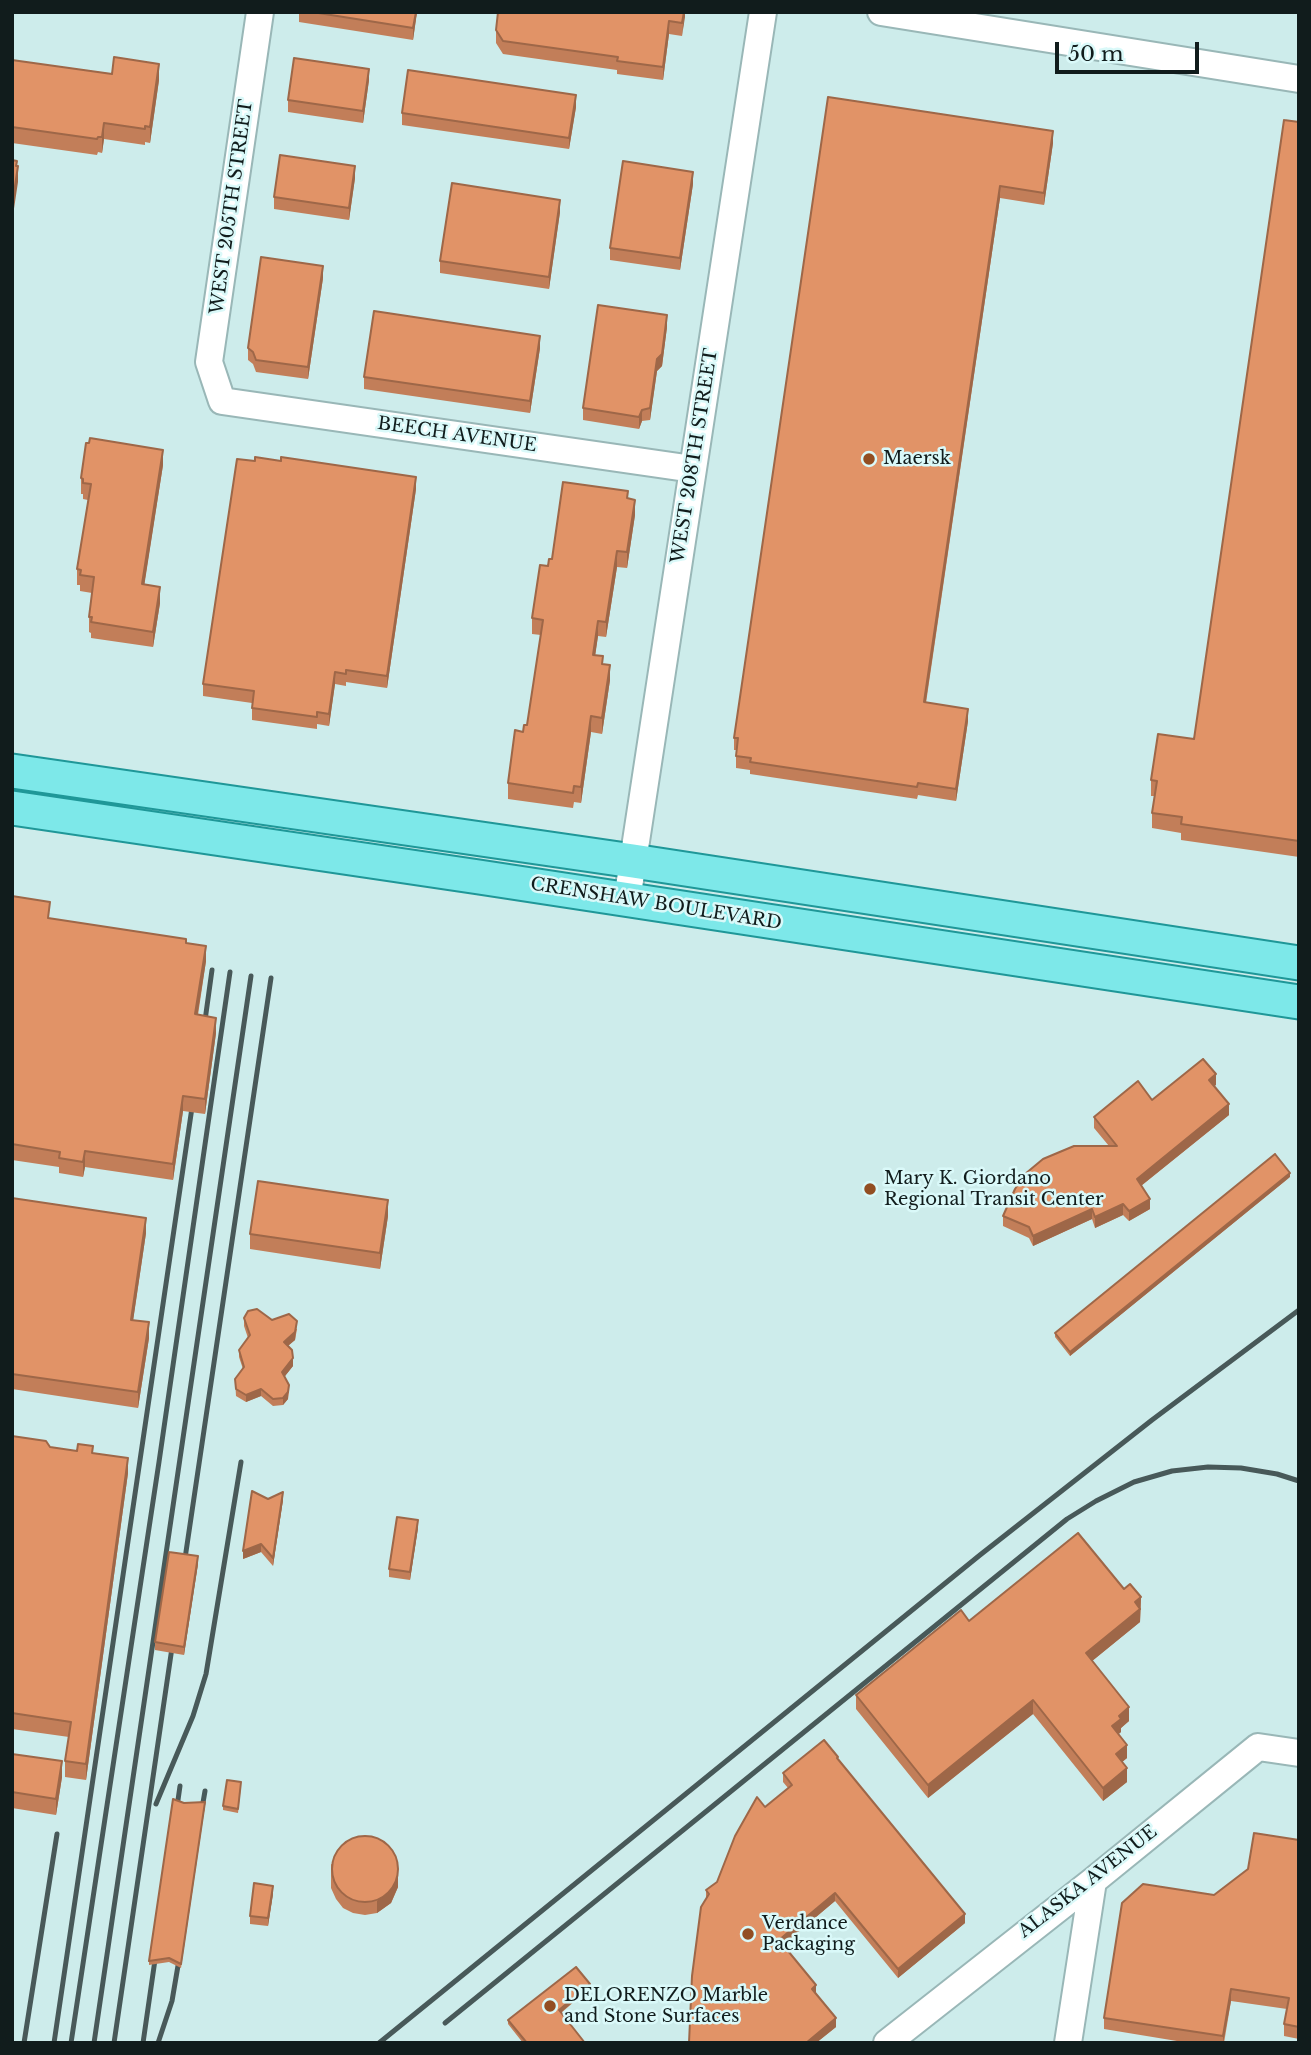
<!DOCTYPE html>
<html>
<head>
<meta charset="utf-8">
<style>
  body { margin:0 }
  #map { position:relative; width:1311px; height:2055px; overflow:hidden; background:#cdeceb; font-family:"Libre Baskerville",serif }
  canvas { display:block }
  .frame { position:absolute; inset:0; border:14px solid #111c1c; pointer-events:none }
  .scale { position:absolute; left:1055px; top:42px; width:144px; height:32px; box-sizing:border-box; border:4px solid #111c1c; border-top:0; padding-left:9px; font-size:21px; line-height:24px; white-space:nowrap; color:#111c1c; -webkit-text-stroke:5px #daf9f9; paint-order:stroke }
</style>
</head>
<body>
<div id="map">
<canvas width="1311" height="2055"></canvas>
<div class="frame"></div>
<div class="scale">50 m</div>
</div>
<script>
const g = document.querySelector('canvas').getContext('2d');
g.lineJoin = 'round';
function poly(rows) {
  const path = new Path2D();
  for (const r of rows) {
    if (r.length === 3) {
      path.moveTo(r[0] + r[2], r[1]);
      path.arc(r[0], r[1], r[2], 0, 2 * Math.PI);
      continue;
    }
    path.moveTo(r[0], r[1]);
    for (let i = 2; i < r.length; i += 2) path.lineTo(r[i], r[i + 1]);
  }
  return path;
}
function stroke(path, color, width, dash) {
  g.strokeStyle = color;
  g.lineWidth = width;
  g.lineCap = dash ? 'butt' : 'round';
  g.setLineDash(dash || []);
  g.stroke(path);
}
function fillPath(path, color) {
  g.fillStyle = color;
  g.fill(path, 'evenodd');
}
function label(font, color, halo, rows, align = 'center') {
  g.font = font + ' "Libre Baskerville",serif';
  g.lineWidth = 5;
  g.setLineDash([]);
  g.textBaseline = 'middle';
  g.strokeStyle = halo;
  g.fillStyle = color;
  for (const [text, x, y, turn = 0] of rows) {
    g.save();
    g.translate(x, y);
    g.rotate((+turn || 0) * Math.PI / 180);
    g.textAlign = isNaN(turn) ? turn : align;
    if (halo) g.strokeText(text, 0, 0);
    g.fillText(text, 0, 0);
    g.restore();
  }
}
const minor = poly([
  [260,12,209,362,222,401,693,469],
  [881,12,1299,79],
  [627,900,763,12],
  [887,2043,1093,1881,1258,1747,1299,1753],
  [1068,2043,1093,1881]
]);
const major = poly([
  [12,771,633,861,1299,963],
  [12,808,479,877,1299,1002]
]);
stroke(minor, '#99b7b7', 30);
stroke(major, '#1f9798', 37);
stroke(minor, '#fff', 26);
stroke(major, '#7de8e9', 33);
stroke(poly([
  [203,1035,212,970],
  [183,1572,271,978],
  [156,1804,193,1716,206,1674,241,1462],
  [200,1820,205,1791],
  [175,1821,180,1786],
  [445,2023,1067,1519,1096,1501,1134,1482,1172,1471,1208,1467,1241,1468,1277,1474,1299,1481],
  [24,2043,57,1834],
  [54,2043,194,1094],
  [71,2043,159,1462,230,972],
  [94,2043,251,976],
  [114,2043,174,1634],
  [143,2043,157,1946],
  [158,2043,172,2001,181,1948],
  [379,2043,980,1555,1152,1420,1299,1310]
]), '#485959', 5);
fillPath(poly([
  [299,12,417,12,413,40,299,22],
  [685,12,682,36,669,34,663,80,617,74,617,70,503,54,496,43,496,30],
  [12,60,159,80,150,143,145,142,145,145,104,139,102,153,98,152,97,155,12,143],
  [369,80,363,123,288,112,288,100],
  [828,97,1053,143,1044,205,1000,198,926,703,968,721,956,801,918,795,917,799,750,774,750,770,736,768,736,750,734,750,734,738],
  [576,107,569,149,402,125,402,113],
  [1299,122,1299,857,1181,840,1181,833,1152,828,1152,813,1155,796,1151,796,1151,780,1194,739],
  [355,178,349,220,274,209,274,197],
  [693,184,680,270,610,260,610,248],
  [560,212,549,289,440,273,440,261],
  [323,278,308,379,256,372,253,364,248,360,248,348],
  [667,327,662,366,657,371,650,420,642,421,639,429,583,420,583,408],
  [540,348,530,413,364,389,364,377],
  [163,465,144,585,160,603,153,647,91,638,91,633,89,632,89,617,92,593,80,591,80,585,77,585,77,569,88,500,83,499,83,494,81,494,81,478],
  [416,489,387,688,346,682,346,686,335,684,329,726,317,724,317,729,252,720,252,703,203,696,203,684],
  [628,499,635,515,627,568,617,567,606,637,598,636,595,655,603,664,610,680,602,734,591,732,581,803,574,802,573,808,508,799,508,783,523,732,527,725,541,635,532,634,532,618,548,566,552,559],
  [12,896,50,919,186,943,206,961,198,1015,216,1033,205,1114,183,1111,173,1180,85,1167,83,1177,59,1173,59,1167,12,1160],
  [1216,1085,1214,1086,1229,1115,1141,1186,1150,1209,1129,1221,1123,1215,1095,1228,1092,1219,1033,1246,1029,1238,1003,1226,1003,1216,1109,1146,1094,1128,1094,1117,1152,1100],
  [1290,1177,1070,1356,1055,1337,1055,1333],
  [12,1198,146,1233,133,1320,149,1338,138,1408,12,1389],
  [388,1216,380,1269,250,1249,250,1234],
  [244,1318,272,1320,297,1329,295,1340,288,1346,293,1366,284,1377,289,1393,288,1399,283,1405,273,1406,261,1396,246,1402,236,1396,235,1379,243,1369,239,1357,239,1350,248,1338,244,1326],
  [12,1436,50,1447,93,1453,128,1473,86,1780,65,1777,65,1761,69,1737,12,1729],
  [268,1499,283,1500,273,1566,261,1552,243,1559],
  [418,1528,410,1580,389,1577,389,1569],
  [198,1564,184,1655,155,1650,155,1642],
  [1124,1589,1141,1597,1140,1622,1092,1661,1129,1721,1121,1728,1121,1732,1118,1734,1127,1758,1122,1762,1127,1782,1103,1801,1033,1714,928,1798,856,1709,856,1695,969,1621],
  [12,1754,62,1777,56,1815,12,1808],
  [838,1760,965,1923,898,1978,835,1901,783,1945,816,1994,836,2027,816,2043,689,2043,706,1899,706,1890,717,1882,765,1807,788,1788,783,1782,783,1773],
  [241,1786,238,1813,223,1810,223,1806],
  [205,1806,181,1968,169,1962,149,1965,149,1961],
  [1299,1840,1299,2039,1284,2036,1284,2024,1287,2009,1231,2001,1224,2043,1189,2043,1104,2029,1104,2018,1214,1895],
  [331,1864,398,1887,391,1903,377,1913,365,1915,353,1913,343,1908,336,1899,331,1888],
  [273,1894,268,1926,250,1924,250,1916],
  [590,1988,561,2013,585,2043,523,2043,508,2024,508,2020]
]), '#c27e59');
fillPath(poly([
  [416,12,417,12,413,40,413,28],
  [684,12,685,12,685,17,682,36],
  [669,21,669,34,663,80,663,67],
  [159,64,159,80,150,143,150,127],
  [369,69,369,80,363,123,363,111],
  [576,95,576,107,569,149,569,138],
  [104,123,104,139,102,153,102,137],
  [1053,131,1053,143,1044,205,1044,193],
  [17,161,17,175,18,166,18,182,12,222,12,206],
  [355,166,355,178,349,220,349,208],
  [693,172,693,184,680,270,680,258],
  [1000,186,1000,198,924,714,924,702],
  [560,200,560,212,549,289,549,277],
  [323,266,323,278,308,379,308,367],
  [667,315,667,327,662,366,657,371,650,420,650,408,657,359],
  [540,336,540,348,530,413,530,401],
  [642,410,642,421,639,429,639,417],
  [163,450,163,465,142,600,142,584],
  [416,477,416,489,387,688,387,676],
  [635,500,635,515,627,568,627,552],
  [617,551,617,567,606,637,606,622],
  [160,587,160,603,153,647,153,632],
  [598,621,598,636,593,671,593,655],
  [610,665,610,680,602,734,602,718],
  [335,672,335,684,329,726,329,714],
  [968,709,968,721,956,801,956,789],
  [591,716,591,732,581,803,581,787],
  [206,946,206,961,195,1030,195,1014],
  [216,1018,216,1033,205,1114,205,1099],
  [1216,1074,1216,1085,1209,1090,1209,1080],
  [183,1096,183,1111,173,1180,173,1164],
  [1229,1104,1229,1115,1137,1189,1137,1179],
  [85,1151,85,1167,83,1177,83,1162],
  [1290,1173,1290,1177,1070,1356,1070,1352],
  [1150,1199,1150,1209,1129,1221,1129,1211],
  [388,1200,388,1216,380,1269,380,1253],
  [1123,1204,1123,1215,1095,1228,1095,1217],
  [1092,1209,1092,1219,1033,1246,1033,1236],
  [146,1218,146,1233,131,1335,131,1320],
  [297,1321,295,1340,284,1349,284,1342],
  [149,1322,149,1338,138,1408,138,1392],
  [293,1358,293,1366,282,1380,282,1372],
  [261,1389,261,1396,246,1402,246,1395],
  [288,1392,288,1399,283,1405,283,1398],
  [128,1458,128,1473,86,1780,86,1764],
  [283,1492,283,1500,273,1566,273,1558],
  [418,1520,418,1528,410,1580,410,1572],
  [261,1544,261,1552,243,1559,243,1551],
  [198,1556,198,1564,184,1655,184,1647],
  [1141,1597,1140,1622,1086,1666,1086,1653],
  [1033,1700,1033,1714,928,1798,928,1785],
  [1129,1707,1129,1721,1121,1728,1121,1732,1112,1740,1112,1726,1119,1716],
  [1127,1745,1127,1758,1116,1767,1116,1754],
  [62,1761,62,1777,56,1815,56,1799],
  [1127,1768,1127,1782,1103,1801,1103,1788],
  [398,1875,398,1887,391,1903,377,1913,377,1901],
  [273,1886,273,1894,268,1926,268,1918],
  [835,1893,835,1901,779,1948,779,1940],
  [965,1914,965,1923,898,1978,898,1969],
  [590,1984,590,1988,559,2014,559,2010],
  [816,1985,816,1994,812,1989],
  [1231,1989,1231,2001,1223,2043,1223,2036],
  [836,2018,836,2027,816,2043,806,2043]
]), '#9e6748');
const building = poly([
  [312,12,416,12,413,28,312,12],
  [498,12,684,12,682,23,669,21,663,67,617,61,618,57,503,41,496,30,498,12],
  [114,57,159,64,150,127,145,126,145,129,104,123,102,137,98,137,97,139,12,127,12,60,112,74,114,57],
  [294,58,369,69,363,111,288,100,294,58],
  [408,70,576,95,569,138,402,113,408,70],
  [828,97,1053,131,1044,193,1000,186,924,702,968,709,956,789,918,783,917,787,750,762,751,758,736,756,738,738,734,738,828,97],
  [1284,120,1299,122,1299,841,1181,824,1182,817,1152,813,1157,781,1151,780,1158,734,1194,739,1284,120],
  [280,155,355,166,349,208,274,197,280,155],
  [12,160,17,161,16,166,18,166,12,206,12,160],
  [623,161,693,172,680,258,610,248,623,161],
  [452,183,560,200,549,277,440,261,452,183],
  [261,257,323,266,308,367,256,360,253,352,248,348,261,257],
  [598,305,667,315,662,354,657,359,650,408,642,410,639,417,583,408,598,305],
  [374,311,540,336,530,401,364,377,374,311],
  [90,438,163,450,142,584,160,587,153,632,91,622,92,617,89,617,94,577,80,575,81,570,77,569,91,484,83,483,83,479,81,478,86,443,89,443,90,438],
  [255,457,281,461,281,457,416,477,387,676,346,670,346,674,335,672,329,714,317,712,317,717,252,708,254,691,203,684,237,459,255,461,255,457],
  [563,482,628,491,627,498,635,500,627,552,617,551,606,622,598,621,593,655,603,656,602,664,610,665,602,718,591,716,581,787,574,786,573,793,508,783,515,730,523,732,524,725,527,725,543,620,532,618,540,565,548,566,549,559,552,559,563,482],
  [12,896,50,902,48,918,186,939,186,943,206,946,195,1014,216,1018,205,1099,183,1096,173,1164,85,1151,83,1162,59,1158,60,1152,12,1144,12,896],
  [1203,1059,1216,1074,1209,1080,1229,1104,1137,1179,1150,1199,1129,1211,1123,1204,1095,1217,1092,1209,1033,1236,1029,1227,1003,1216,1015,1189,1025,1174,1043,1159,1074,1146,1117,1146,1094,1117,1138,1081,1152,1100,1203,1059],
  [1275,1154,1290,1173,1070,1352,1055,1333,1275,1154],
  [258,1181,388,1200,380,1253,250,1234,258,1181],
  [12,1198,146,1218,131,1320,149,1322,138,1392,12,1374,12,1198],
  [257,1309,272,1320,289,1314,297,1321,295,1332,284,1342,292,1350,293,1358,282,1372,289,1385,288,1392,283,1398,273,1399,261,1389,246,1395,236,1389,235,1379,244,1367,239,1350,250,1335,244,1318,248,1311,257,1309],
  [12,1436,46,1441,50,1447,77,1451,78,1444,93,1446,92,1453,128,1458,86,1764,65,1761,71,1722,12,1713,12,1436],
  [252,1491,268,1499,283,1492,273,1558,261,1544,243,1551,252,1491],
  [397,1517,418,1520,410,1572,389,1569,397,1517],
  [1078,1533,1124,1589,1130,1584,1141,1597,1135,1602,1140,1609,1086,1653,1129,1707,1119,1716,1121,1719,1112,1726,1127,1745,1116,1754,1127,1768,1103,1788,1033,1700,928,1785,856,1695,961,1610,969,1621,1078,1533],
  [169,1552,198,1556,184,1647,155,1642,169,1552],
  [824,1740,838,1757,837,1758,965,1914,898,1969,835,1893,779,1940,816,1985,812,1989,836,2018,806,2043,689,2043,692,1976,701,1907,709,1894,706,1890,717,1882,735,1836,757,1797,765,1807,792,1785,783,1773,824,1740],
  [12,1754,62,1761,56,1799,12,1792,12,1754],
  [227,1780,241,1782,238,1809,223,1806,227,1780],
  [173,1799,184,1803,205,1802,181,1964,169,1958,149,1961,173,1799],
  [1254,1833,1299,1840,1299,2027,1284,2024,1289,1998,1231,1989,1223,2036,1104,2018,1122,1903,1143,1884,1214,1895,1248,1869,1254,1833],
  [365,1869,33],
  [254,1883,273,1886,268,1918,250,1916,254,1883],
  [576,1967,590,1984,559,2010,585,2043,527,2043,508,2020,576,1967]
]);
fillPath(building, '#e19367');
stroke(building, '#9e6748', 2);
for (const [x, y, r, color] of [
  [869,459,7,"#924e22"],
  [870,1189,7,"#924e22"],
  [748,1934,7,"#924e22"],
  [550,2006,7,"#924e22"]
]) {
  const dot = new Path2D();
  dot.arc(x, y, r, 0, 2 * Math.PI);
  g.fillStyle = color;
  g.fill(dot);
  stroke(dot, '#daf9f9', 2.5);
}
label('18px', '#111c1c', '#daf9f9', [
  ["WEST 205TH STREET",232,207,-82],
  ["BEECH AVENUE",457,435,8],
  ["WEST 208TH STREET",695,456,-81],
  ["CRENSHAW BOULEVARD",656,904,9],
  ["ALASKA AVENUE",1088,1882,-38]
]);
label('18px', '#111c1c', '#daf9f9', [
  ["Maersk",883,459],
  ["Mary K. Giordano",884,1179],
  ["Regional Transit Center",884,1200],
  ["Verdance",762,1924],
  ["Packaging",762,1945],
  ["DELORENZO Marble",564,1996],
  ["and Stone Surfaces",564,2017]
], 'left');
</script>
</body>
</html>
